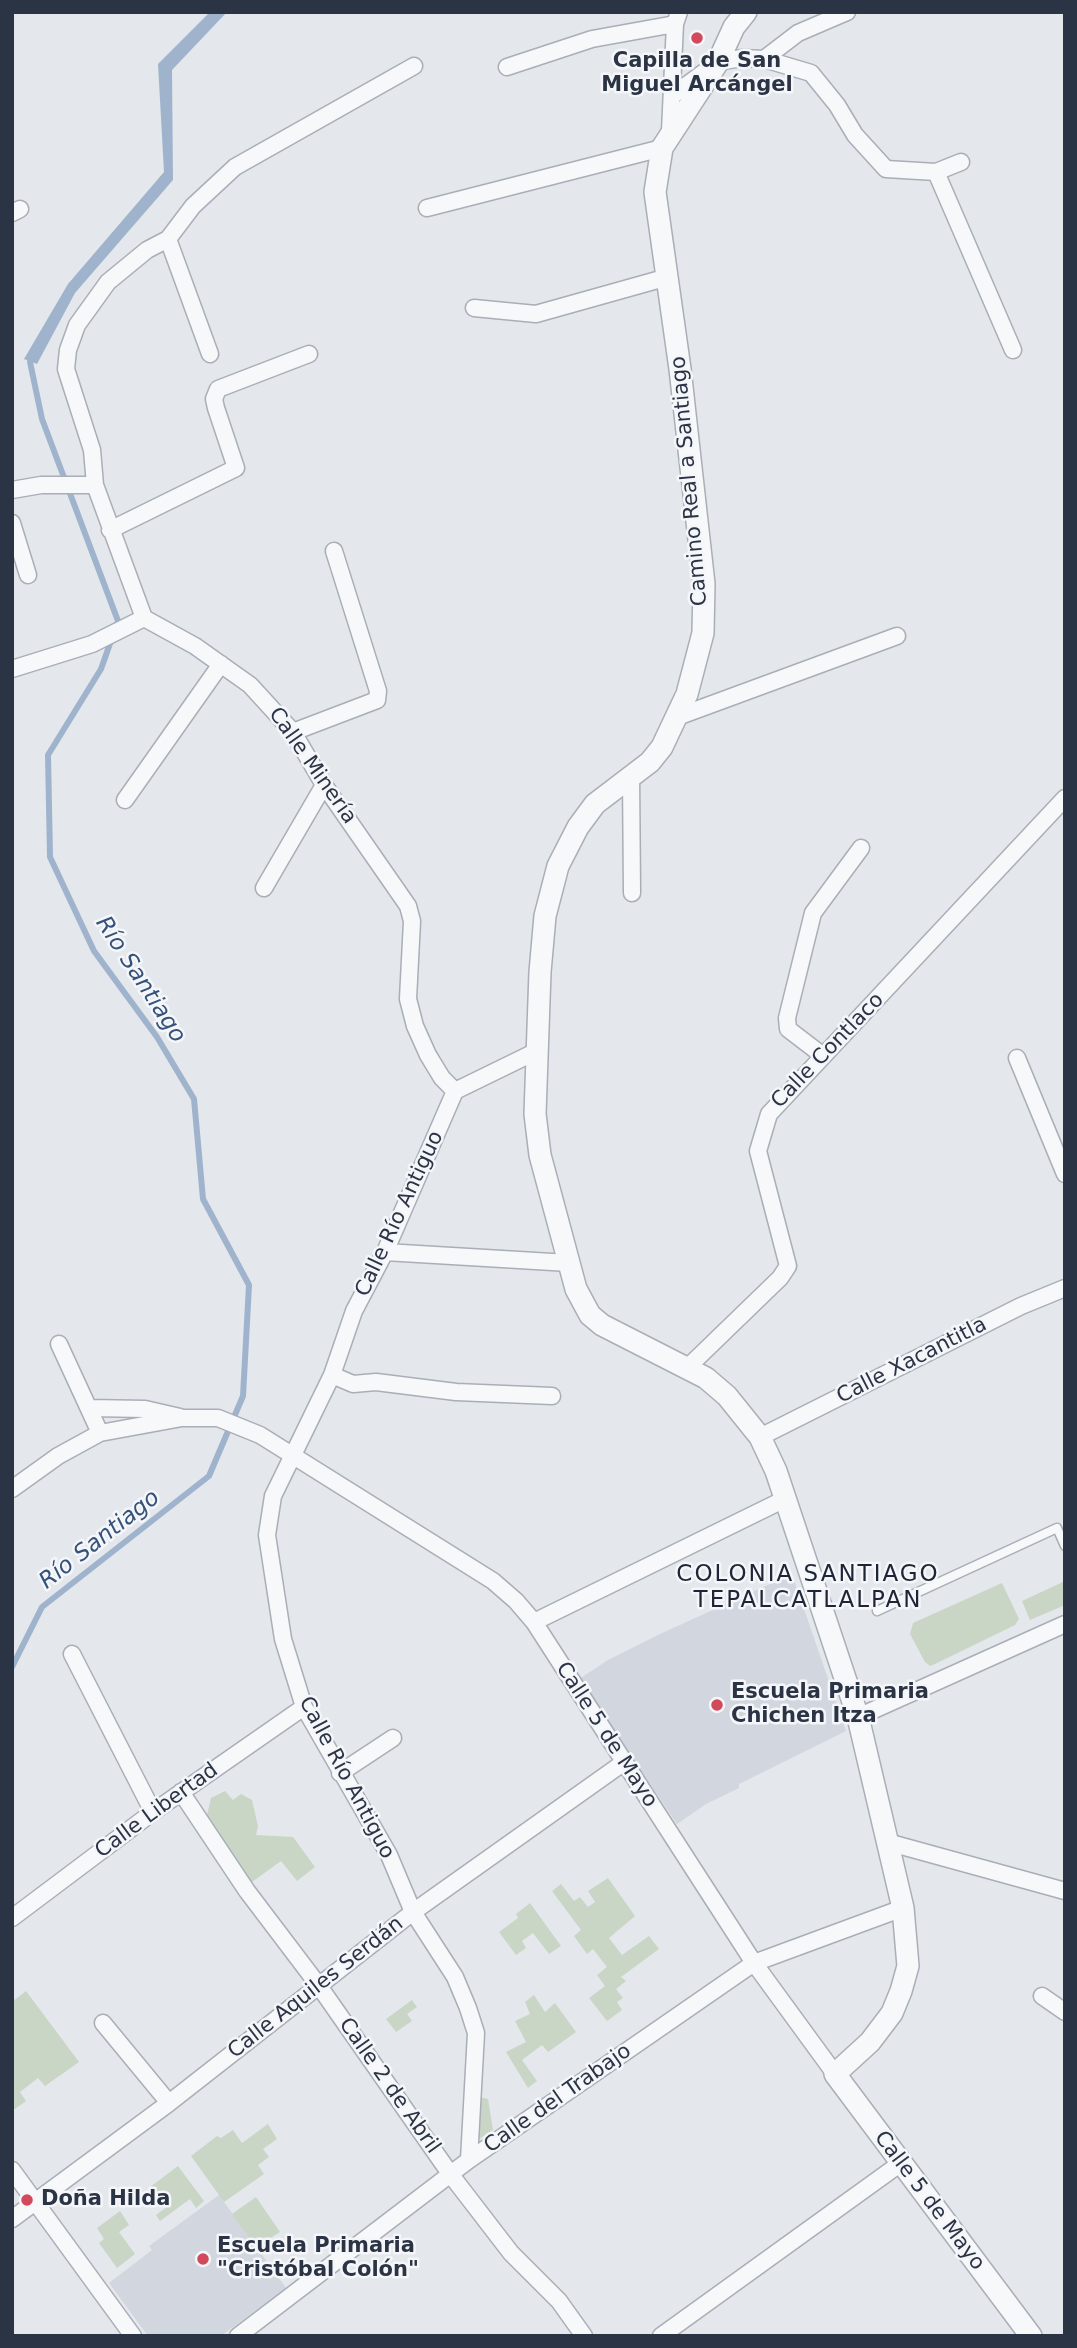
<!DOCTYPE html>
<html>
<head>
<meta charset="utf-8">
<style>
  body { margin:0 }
  #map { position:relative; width:1077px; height:2348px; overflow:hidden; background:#e4e7ec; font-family:"DejaVu Sans",sans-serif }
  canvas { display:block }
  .frame { position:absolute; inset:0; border:14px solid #2b3445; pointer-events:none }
</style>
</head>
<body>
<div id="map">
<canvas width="1077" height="2348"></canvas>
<div class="frame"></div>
</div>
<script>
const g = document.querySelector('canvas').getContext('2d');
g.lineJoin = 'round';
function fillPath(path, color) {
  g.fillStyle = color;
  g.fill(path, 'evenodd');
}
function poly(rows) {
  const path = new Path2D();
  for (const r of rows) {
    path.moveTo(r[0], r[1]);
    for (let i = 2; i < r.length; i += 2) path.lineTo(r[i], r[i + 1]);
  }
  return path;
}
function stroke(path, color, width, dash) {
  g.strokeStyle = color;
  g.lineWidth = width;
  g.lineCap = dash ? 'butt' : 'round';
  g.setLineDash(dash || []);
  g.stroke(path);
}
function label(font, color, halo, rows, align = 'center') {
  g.font = font + ' "DejaVu Sans",sans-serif';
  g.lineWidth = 5;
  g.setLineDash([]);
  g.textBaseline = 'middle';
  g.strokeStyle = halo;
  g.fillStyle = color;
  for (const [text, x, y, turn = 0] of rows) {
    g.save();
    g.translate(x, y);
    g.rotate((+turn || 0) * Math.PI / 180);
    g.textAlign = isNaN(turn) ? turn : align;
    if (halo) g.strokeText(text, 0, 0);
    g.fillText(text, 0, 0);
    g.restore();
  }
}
fillPath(poly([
  [792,1574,846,1731,739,1784,739,1788,706,1804,677,1824,579,1679,608,1660,660,1634],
  [219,2195,286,2288,221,2336,148,2336,109,2283,152,2250,149,2246]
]), '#d2d6de');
fillPath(poly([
  [1065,1581,1065,1605,1030,1620,1022,1601],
  [1002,1583,1019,1619,1015,1625,935,1664,930,1666,925,1662,910,1634,913,1623],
  [225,1791,233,1800,241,1794,252,1800,258,1826,256,1835,293,1837,315,1867,297,1881,281,1861,252,1882,207,1815,211,1798],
  [608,1878,635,1916,609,1938,622,1955,649,1936,659,1949,621,1977,626,1981,616,1989,623,1998,617,2002,622,2010,607,2021,589,1998,605,1986,597,1975,607,1967,593,1949,587,1954,574,1936,581,1930,552,1891,561,1884,574,1901,580,1897,588,1907,595,1902,588,1891],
  [530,1903,561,1946,549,1954,533,1933,522,1941,526,1948,516,1955,499,1932,518,1918,516,1914],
  [26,1991,79,2062,45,2086,38,2078,20,2092,26,2101,12,2111,12,2002],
  [534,1995,545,2012,555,2003,576,2032,548,2052,542,2045,522,2060,537,2081,528,2088,506,2052,526,2042,515,2021,530,2014,525,2002],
  [412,2000,417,2007,407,2014,412,2021,396,2032,386,2019],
  [480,2097,488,2099,493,2130,479,2139],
  [268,2124,277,2139,263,2149,269,2157,258,2165,264,2174,224,2202,191,2156,217,2136,221,2138,233,2130,242,2143],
  [178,2166,204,2201,196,2208,190,2199,160,2221,156,2215,168,2206,150,2187],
  [256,2197,280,2232,256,2247,232,2214],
  [120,2211,129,2225,119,2232,135,2254,117,2268,99,2243,104,2239,97,2228]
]), '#c9d6c5');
fillPath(poly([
  [210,12,227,12,172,70,173,180,75,293,37,364,24,359,68,284,164,172,158,64]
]), '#9fb4cc');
stroke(poly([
  [12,1667,42,1607,209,1476,243,1396,249,1285,203,1199,194,1099,157,1037,94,951,50,857,48,755,101,669,118,621,42,419,30,362,33,357]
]), '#9fb4cc', 6);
const service = poly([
  [877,1611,1057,1528,1065,1546]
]);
const minor = poly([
  [764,59,811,73,837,105,855,135,886,169,936,172,961,162],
  [507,67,592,39,675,24],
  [672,96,718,62,742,58,764,59,798,33,847,12],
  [670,131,675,24,679,12],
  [936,172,1013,350],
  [427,208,662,148],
  [12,213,20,209],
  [168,239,193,206,235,167,414,66],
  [474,308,536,314,668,277],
  [95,485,92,450,66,369,68,350,77,325,108,282,147,250,168,239,210,354],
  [12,490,41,485,95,485,144,618,195,646,250,685,293,732,324,785,408,906,412,921,408,999,415,1026,428,1055,442,1078,455,1091],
  [12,523,28,575],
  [110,530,236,468,216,408,214,399,218,389,309,354],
  [12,669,92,644,144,618],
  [677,717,897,636],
  [293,732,377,700,378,691,334,551],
  [631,776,632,893],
  [125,800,221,664],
  [264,888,324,785],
  [822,1055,788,1029,787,1018,813,913,861,848],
  [1017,1058,1065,1174],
  [385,1252,569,1263],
  [59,1344,100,1433],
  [687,1368,780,1278,788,1266,758,1151,769,1114,1065,798],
  [332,1375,353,1384,376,1382,456,1392,552,1396],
  [90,1408,145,1409,180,1417],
  [760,1437,1021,1306,1065,1288],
  [12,1489,58,1456,100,1433,182,1418,218,1418,260,1435,493,1581,516,1601,534,1622,754,1963,835,2074],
  [534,1622,785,1499],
  [72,1654,153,1812],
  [858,1717,1065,1624],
  [340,1773,393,1738],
  [181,1792,247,1891,319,1986,451,2175,511,2253,559,2301,584,2336],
  [887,1842,1065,1891],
  [12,1918,153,1812,304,1707],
  [1042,1996,1065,2012],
  [103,2023,169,2103],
  [469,2160,476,2033,468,2008,455,1977,413,1912,389,1855,304,1707,283,1639,267,1535,273,1496,332,1375,354,1311,385,1252,455,1091,537,1051],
  [12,2170,133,2336],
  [12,2219,169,2103,413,1912,623,1763],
  [238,2336,469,2160,754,1963,903,1908],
  [661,2336,901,2163]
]);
const tertiary = poly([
  [746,12,734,27,718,62,662,148,655,192,680,369,704,584,703,633,687,694,662,747,650,762,595,804,578,827,558,866,545,916,540,972,535,1114,540,1155,576,1289,590,1315,602,1325,706,1378,727,1396,760,1437,776,1471,858,1717,903,1908,908,1966,901,1991,892,2013,870,2042,835,2074,1031,2336]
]);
stroke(service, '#a9aeb7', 11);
stroke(minor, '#a9aeb7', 19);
stroke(tertiary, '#a9aeb7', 24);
stroke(service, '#f7f8fa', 8);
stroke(minor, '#f7f8fa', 16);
stroke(tertiary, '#f7f8fa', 21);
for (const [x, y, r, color] of [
  [697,38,7,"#d1495b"],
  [717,1705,7,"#d1495b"],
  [27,2200,7,"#d1495b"],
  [203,2259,7,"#d1495b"]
]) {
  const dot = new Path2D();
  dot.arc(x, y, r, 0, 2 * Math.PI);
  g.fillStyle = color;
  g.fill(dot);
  stroke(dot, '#f4f6f9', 2.5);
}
label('bold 21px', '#2b3445', '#f4f6f9', [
  ["Capilla de San",697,62,"center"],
  ["Miguel Arcángel",697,86,"center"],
  ["Escuela Primaria",731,1693],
  ["Chichen Itza",731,1717],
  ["Doña Hilda",41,2200],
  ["Escuela Primaria",217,2247],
  ["\"Cristóbal Colón\"",217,2271]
], 'left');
label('21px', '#2b3445', '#f4f6f9', [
  ["Camino Real a Santiago",690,481,-95],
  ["Calle Minería",312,766,55],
  ["Calle Contlaco",828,1051,-46],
  ["Calle Río Antiguo",400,1214,-65],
  ["Calle Xacantitla",912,1361,-27],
  ["Calle 5 de Mayo",606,1735,57],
  ["Calle Río Antiguo",346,1778,62],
  ["Calle Libertad",157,1811,-36],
  ["Calle Aquiles Serdán",316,1988,-38],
  ["Calle 2 de Abril",389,2086,55],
  ["Calle del Trabajo",558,2099,-35],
  ["Calle 5 de Mayo",929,2201,53]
]);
label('italic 23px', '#34527a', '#f4f6f9', [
  ["Río Santiago",140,980,57],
  ["Río Santiago",100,1540,-38]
]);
g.letterSpacing = '2px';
label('23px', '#1d2536', '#f4f6f9', [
  ["COLONIA SANTIAGO",808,1575],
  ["TEPALCATLALPAN",808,1601]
]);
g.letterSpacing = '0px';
</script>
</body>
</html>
